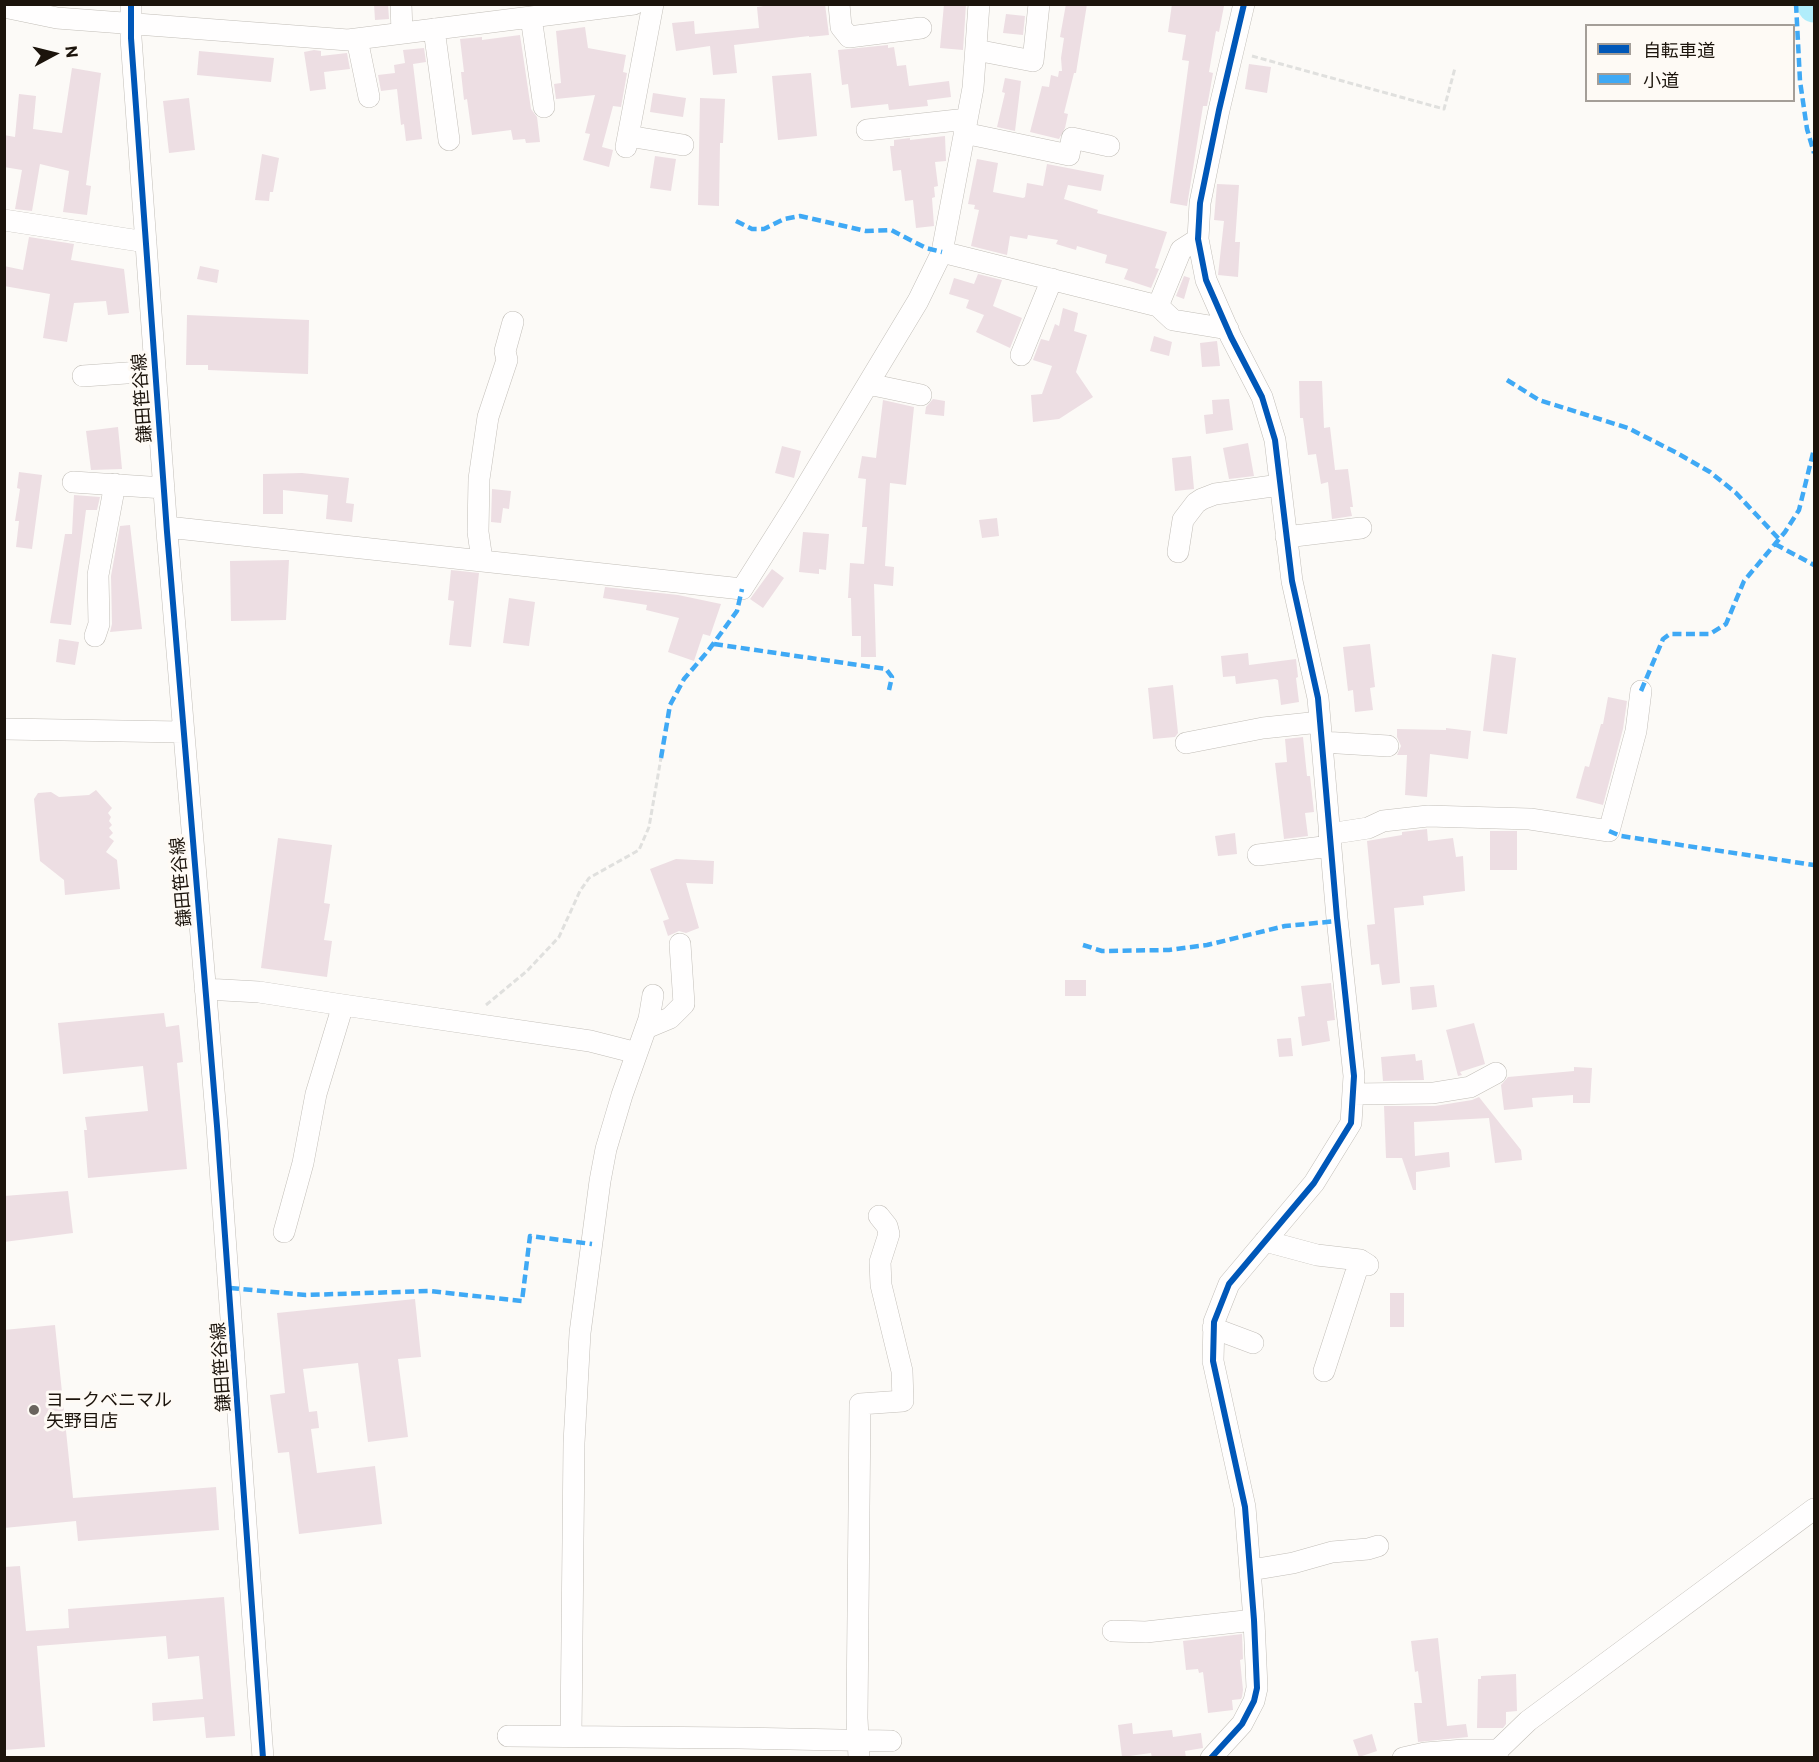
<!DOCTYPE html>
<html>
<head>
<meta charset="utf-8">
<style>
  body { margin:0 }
  #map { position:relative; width:1819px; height:1762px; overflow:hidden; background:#fcfaf7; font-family:Commissioner,"Noto Sans JP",sans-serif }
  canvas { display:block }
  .frame { position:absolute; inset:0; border:6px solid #1c140c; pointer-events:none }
  .legend { position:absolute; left:1585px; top:24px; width:210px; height:78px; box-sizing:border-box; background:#fefaf5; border:2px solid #a49e98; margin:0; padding:8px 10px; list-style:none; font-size:18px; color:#1c140c }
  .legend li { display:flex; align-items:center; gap:12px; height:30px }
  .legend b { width:30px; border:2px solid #a49e98 }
  .north { position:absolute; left:24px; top:24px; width:60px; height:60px; -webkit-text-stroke:4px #fefaf5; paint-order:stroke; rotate:83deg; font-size:16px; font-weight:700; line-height:24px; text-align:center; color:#1c140c }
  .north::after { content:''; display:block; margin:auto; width:21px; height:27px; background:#1c140c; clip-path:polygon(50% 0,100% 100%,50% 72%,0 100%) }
</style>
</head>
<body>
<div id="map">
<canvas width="1819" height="1762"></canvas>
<div class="frame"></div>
<ul class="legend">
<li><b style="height:8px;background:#0057b8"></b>自転車道</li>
<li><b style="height:8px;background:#3fa9f5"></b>小道</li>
</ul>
<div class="north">N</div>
</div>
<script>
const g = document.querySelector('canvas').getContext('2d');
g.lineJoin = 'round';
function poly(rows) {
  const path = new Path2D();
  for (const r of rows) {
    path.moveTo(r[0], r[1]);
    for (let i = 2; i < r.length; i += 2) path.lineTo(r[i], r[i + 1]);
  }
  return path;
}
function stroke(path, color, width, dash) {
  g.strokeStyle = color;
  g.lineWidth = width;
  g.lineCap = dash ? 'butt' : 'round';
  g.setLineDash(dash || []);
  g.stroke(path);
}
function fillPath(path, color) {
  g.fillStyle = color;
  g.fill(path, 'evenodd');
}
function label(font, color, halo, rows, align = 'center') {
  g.font = font + ' Commissioner,"Noto Sans JP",sans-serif';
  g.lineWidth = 6;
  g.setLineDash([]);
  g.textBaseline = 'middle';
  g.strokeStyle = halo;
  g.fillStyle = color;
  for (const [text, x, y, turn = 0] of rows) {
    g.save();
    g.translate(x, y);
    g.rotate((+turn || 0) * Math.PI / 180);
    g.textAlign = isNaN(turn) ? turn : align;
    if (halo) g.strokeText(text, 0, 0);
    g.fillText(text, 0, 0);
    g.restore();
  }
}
stroke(poly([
  [1814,4,1814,6]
]), '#b1edfb', 33);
fillPath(poly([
  [374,4,388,4,389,19,375,20],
  [777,4,825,4,829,35,809,37,809,36,734,45,737,73,713,75,710,46,676,51,672,23,694,21,695,34,759,28,757,7],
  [944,4,966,4,963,50,940,48],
  [1066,4,1087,4,1076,73,1074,73,1064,113,1068,114,1065,128,1059,139,1030,132,1042,86,1049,87,1051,75,1058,77,1059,71,1062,71,1061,58,1064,38,1060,37],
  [1172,4,1224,6,1219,32,1216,31,1209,72,1213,73,1209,96,1207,106,1203,106,1187,206,1170,203,1189,61,1182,60,1186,35,1168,32],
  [1006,14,1025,16,1023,35,1003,33],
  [585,27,588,48,626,55,623,72,627,73,621,107,613,106,602,147,613,150,609,167,583,160,590,134,585,133,595,95,556,99,554,84,561,83,556,31],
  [520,35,531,109,537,117,540,142,526,143,525,139,513,140,511,130,472,135,467,99,464,100,461,72,464,72,460,39,482,37,482,40],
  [888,45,888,48,894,47,897,66,906,65,909,86,949,81,951,97,927,100,928,106,889,110,888,104,851,108,848,84,842,85,838,50],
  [424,48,426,62,413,64,422,139,406,141,404,124,401,125,397,89,381,91,378,75,395,73,394,65,405,63,403,50],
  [314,50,321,51,321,56,347,53,350,69,324,72,326,89,310,91,304,52],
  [199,51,274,58,271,82,197,75],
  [1249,64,1271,67,1267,93,1245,89],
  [72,68,101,73,86,185,91,186,87,215,63,212,69,171,40,164,32,211,15,209,22,170,4,167,4,135,15,137,19,94,36,96,33,129,62,133],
  [811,73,817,136,778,140,772,76],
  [1005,78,1021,81,1015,131,997,127,1005,93,1002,92],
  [653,93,686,98,683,117,650,112],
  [189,98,195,150,169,153,163,101],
  [700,98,725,99,723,143,720,143,719,206,698,205],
  [945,136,946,161,935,162,938,186,934,187,935,197,932,198,934,226,916,228,913,200,905,201,901,170,893,171,890,146,894,146,894,140,910,138,910,140],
  [262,154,279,158,273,192,270,192,269,201,255,200],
  [655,156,676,159,671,191,650,188],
  [977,159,998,163,993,192,1023,198,1025,197,1027,183,1043,186,1047,164,1104,175,1101,191,1068,185,1064,199,1098,210,1097,213,1167,232,1155,268,1159,269,1151,288,1124,279,1128,269,1105,263,1107,255,1077,246,1076,250,1056,244,1058,240,1028,235,1027,239,1010,236,1007,255,971,246,979,210,974,209,975,205,968,204],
  [1217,184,1239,185,1235,242,1240,242,1238,277,1218,275,1224,221,1214,220],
  [29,237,74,244,71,260,124,269,129,313,108,315,106,301,74,303,67,342,43,338,50,294,4,286,4,266,23,270],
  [200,266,219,270,217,283,197,279],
  [978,274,1002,280,993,306,1022,318,1010,348,976,332,984,315,966,308,969,300,949,294,954,278,974,284],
  [1184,276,1190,278,1184,299,1176,296],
  [1063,308,1078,313,1074,331,1087,335,1076,372,1093,397,1059,419,1033,422,1031,395,1042,394,1052,366,1033,360,1041,339,1049,341,1055,324,1059,326],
  [187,315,309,320,308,374,208,370,208,365,186,365],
  [1154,336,1172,342,1169,356,1150,351],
  [1217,341,1220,366,1202,367,1200,343],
  [1299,381,1322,381,1324,428,1330,427,1335,470,1348,469,1353,507,1350,507,1352,516,1332,519,1328,482,1321,484,1316,454,1308,455,1303,418,1300,418],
  [933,399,945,401,944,416,925,414,926,407],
  [1229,399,1233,430,1206,434,1204,415,1213,414,1212,400],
  [883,400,914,407,906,485,890,483,885,566,894,567,893,586,874,584,876,657,861,657,861,636,852,636,851,598,848,598,850,563,864,564,867,527,862,527,866,479,858,478,862,456,876,458],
  [118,427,122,469,91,470,86,431],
  [1248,443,1254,476,1229,479,1223,448],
  [782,446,801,451,794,478,775,473],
  [1191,456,1194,489,1175,491,1172,458],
  [19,472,42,475,32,549,16,547,19,521,15,521,20,489,17,488],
  [302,473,349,478,346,503,354,504,352,522,326,519,328,495,283,490,283,514,263,514,263,474],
  [492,489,511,491,509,509,503,508,501,523,491,522],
  [74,495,100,497,97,510,86,510,71,625,50,623,65,534,72,534],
  [997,518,999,536,982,538,979,520],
  [130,525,142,629,110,632,112,624,111,576,120,526],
  [803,532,829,534,826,570,819,569,819,574,799,572],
  [289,560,286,620,231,621,230,561],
  [772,569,784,578,763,608,750,599],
  [451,570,479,573,471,647,449,645,454,601,448,600],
  [605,587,678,595,721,604,710,636,703,634,694,661,668,652,679,618,646,610,647,605,603,598],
  [509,598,535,602,529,646,503,643],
  [59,639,79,642,75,665,56,662],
  [1370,644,1375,687,1370,688,1373,710,1355,712,1353,690,1348,691,1343,647],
  [1248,653,1249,665,1296,659,1298,677,1296,678,1299,702,1281,705,1278,680,1275,679,1236,684,1235,676,1223,677,1221,656],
  [1492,654,1516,658,1507,734,1483,731],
  [1173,685,1178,733,1175,737,1153,739,1148,688],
  [1608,697,1627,701,1623,729,1603,805,1576,798,1585,766,1589,767,1601,724,1603,724],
  [1446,728,1471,731,1468,759,1430,754,1427,797,1405,795,1407,755,1397,755,1401,746,1397,737,1397,729,1446,730],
  [1303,737,1307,776,1310,776,1314,812,1305,813,1308,836,1284,839,1275,763,1287,762,1285,739],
  [96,790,112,808,108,813,111,817,109,821,112,825,109,828,113,833,109,837,114,841,106,852,117,860,120,889,65,895,64,880,40,861,34,799,38,793,51,792,59,797,89,795],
  [1427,829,1428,841,1453,838,1456,857,1463,856,1465,891,1423,896,1424,905,1394,908,1400,983,1382,985,1379,964,1371,965,1367,925,1375,924,1367,841,1402,835,1402,832],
  [1490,831,1517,831,1517,870,1490,870],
  [1235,833,1237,854,1218,856,1215,836],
  [278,838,332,845,324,903,330,904,324,940,332,941,327,977,261,968],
  [676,859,714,861,713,884,686,883,699,928,686,933,679,931,668,936,663,921,669,919,650,869],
  [1065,980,1086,980,1086,996,1065,996],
  [1331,983,1335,1020,1327,1021,1330,1041,1302,1046,1298,1017,1305,1016,1301,986],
  [1434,985,1437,1007,1412,1010,1410,987],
  [164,1013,166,1027,179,1025,183,1062,177,1063,187,1169,88,1178,84,1130,87,1130,85,1117,148,1111,143,1066,63,1074,58,1023],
  [1474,1023,1485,1064,1460,1072,1462,1075,1458,1076,1446,1030],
  [1291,1038,1293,1056,1279,1057,1277,1039],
  [1415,1054,1416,1061,1422,1060,1424,1080,1383,1081,1381,1057],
  [1574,1067,1592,1068,1590,1103,1573,1103,1573,1095,1532,1098,1533,1107,1504,1110,1501,1085,1508,1077,1574,1071],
  [1479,1097,1521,1150,1522,1160,1495,1163,1489,1118,1414,1122,1415,1156,1449,1152,1450,1167,1416,1172,1416,1190,1413,1190,1402,1158,1386,1158,1384,1106,1435,1106,1472,1100],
  [68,1191,73,1233,4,1242,4,1196],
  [1390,1293,1404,1293,1404,1327,1390,1327],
  [415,1299,421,1357,398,1359,408,1437,368,1442,358,1363,303,1369,309,1412,317,1411,319,1428,311,1429,317,1473,375,1466,382,1524,299,1534,289,1452,278,1453,270,1395,285,1393,277,1313],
  [55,1325,73,1498,216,1487,219,1530,78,1541,76,1521,4,1528,4,1330],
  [20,1566,26,1631,69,1628,68,1609,224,1597,235,1736,206,1738,204,1717,153,1721,152,1703,203,1699,199,1656,168,1659,166,1636,37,1646,45,1747,4,1750,4,1567],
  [1242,1634,1243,1659,1240,1660,1243,1690,1242,1697,1241,1699,1232,1700,1233,1710,1208,1713,1203,1672,1199,1673,1198,1669,1186,1670,1183,1641],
  [1438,1638,1447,1726,1466,1724,1468,1737,1418,1742,1414,1703,1422,1703,1418,1671,1415,1672,1411,1641],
  [1516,1674,1517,1711,1506,1712,1506,1724,1503,1728,1477,1728,1478,1679,1481,1679,1481,1676],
  [1132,1723,1133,1734,1172,1730,1173,1737,1201,1733,1203,1748,1185,1751,1186,1758,1152,1758,1151,1753,1122,1757,1118,1725],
  [1372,1734,1377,1751,1359,1757,1353,1740]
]), '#eddee3');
const minor = poly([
  [131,4,131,38,167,532,217,1126,263,1758],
  [401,4,402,33],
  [839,4,841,27,849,37,921,28],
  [4,7,57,18,348,40,634,4],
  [531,17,544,107],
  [434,29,449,140],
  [357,39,369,97],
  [976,50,1033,61,1039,4],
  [867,130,967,119],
  [964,133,1069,155,1072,138,1109,146],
  [628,136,683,145],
  [626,147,653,4],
  [4,220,146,242],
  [942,252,1158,306,1181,250,1198,239],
  [1158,306,1173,320,1228,329],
  [1021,355,1052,279],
  [83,376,155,371],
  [868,384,921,395],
  [73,482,164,488],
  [167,527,742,589,795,505,918,301,942,252,973,88,979,4],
  [1286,537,1361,528],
  [1178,552,1183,520,1196,503,1202,499,1215,494,1280,485],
  [482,560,478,532,479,479,488,417,507,360,505,351,513,322],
  [95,636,99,624,98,575,115,484],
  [4,729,182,732],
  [1322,742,1388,746],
  [1186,743,1263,728,1320,722],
  [1329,834,1368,828,1383,821,1428,816,1530,819,1609,831,1636,731,1641,691],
  [1258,855,1331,846],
  [205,989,259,992,343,1005,590,1041,637,1053],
  [646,1028,670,1018,684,1004,680,944],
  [1353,1094,1433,1093,1470,1087,1496,1073],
  [284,1232,303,1163,316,1094,343,1005],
  [1265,1241,1317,1255,1360,1260,1368,1265],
  [1213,1328,1253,1343],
  [1324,1371,1360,1260],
  [1251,1570,1293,1563,1332,1552,1368,1549,1378,1546],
  [1113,1631,1146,1632,1254,1620],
  [508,1736,739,1738,891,1741],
  [571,1736,574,1443,580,1333,600,1181,606,1149,622,1095,649,1019,653,995],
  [859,1758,857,1718,860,1404,903,1401,902,1371,881,1285,880,1262,889,1234,887,1226,879,1216],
  [1211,1758,1242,1724,1254,1701,1257,1688,1254,1620,1245,1507,1213,1361,1214,1322,1229,1284,1314,1183,1351,1123,1354,1076,1337,918,1318,698,1292,581,1275,440,1262,397,1231,337,1206,280,1198,239,1200,203,1219,110,1244,4],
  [1403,1758,1425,1753,1464,1750,1498,1750],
  [1497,1758,1498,1750,1528,1721,1814,1509]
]);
stroke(minor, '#c2beb8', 22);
stroke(poly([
  [1252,56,1444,109,1455,68],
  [486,1005,527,971,559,937,580,891,589,878,639,850,649,827,661,758]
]), '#e0e0de', 3, [6, 3]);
stroke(minor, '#fffefe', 21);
stroke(poly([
  [1796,4,1800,81,1807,129,1814,153],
  [736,221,752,229,764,229,784,219,800,216,866,231,891,230,926,248,942,252],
  [1507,380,1539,400,1628,428,1677,453,1710,472,1736,493,1779,539],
  [1775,544,1814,565],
  [714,644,886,669,892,677,889,690],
  [1641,691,1663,639,1670,634,1710,634,1726,624,1744,581,1785,532,1799,510,1814,449],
  [661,758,670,705,684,679,708,651,737,611,742,589],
  [1609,831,1621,836,1814,865],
  [1083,945,1102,951,1169,950,1207,945,1285,926,1337,921],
  [230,1288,306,1295,429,1291,522,1301,530,1236,592,1244]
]), '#3fa9f5', 4.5, [9, 4.5]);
stroke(poly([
  [131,4,131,38,167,532,217,1126,263,1758],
  [1211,1758,1242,1724,1254,1701,1257,1688,1254,1620,1245,1507,1213,1361,1214,1322,1229,1284,1314,1183,1351,1123,1354,1076,1337,918,1318,698,1292,581,1275,440,1262,397,1231,337,1206,280,1198,239,1200,203,1219,110,1244,4]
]), '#0057b8', 6);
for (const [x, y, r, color] of [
  [34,1410,6,"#6a645e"]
]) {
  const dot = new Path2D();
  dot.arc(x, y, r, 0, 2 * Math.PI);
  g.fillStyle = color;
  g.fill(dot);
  stroke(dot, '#fefaf5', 2);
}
label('18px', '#1c140c', '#fefaf5', [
  ["鎌田笹谷線",142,398,-94],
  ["鎌田笹谷線",181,882,-95],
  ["鎌田笹谷線",221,1367,-94]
]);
label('18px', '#1c140c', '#fefaf5', [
  ["ヨークベニマル",46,1400],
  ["矢野目店",46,1421]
], 'left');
</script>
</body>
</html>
